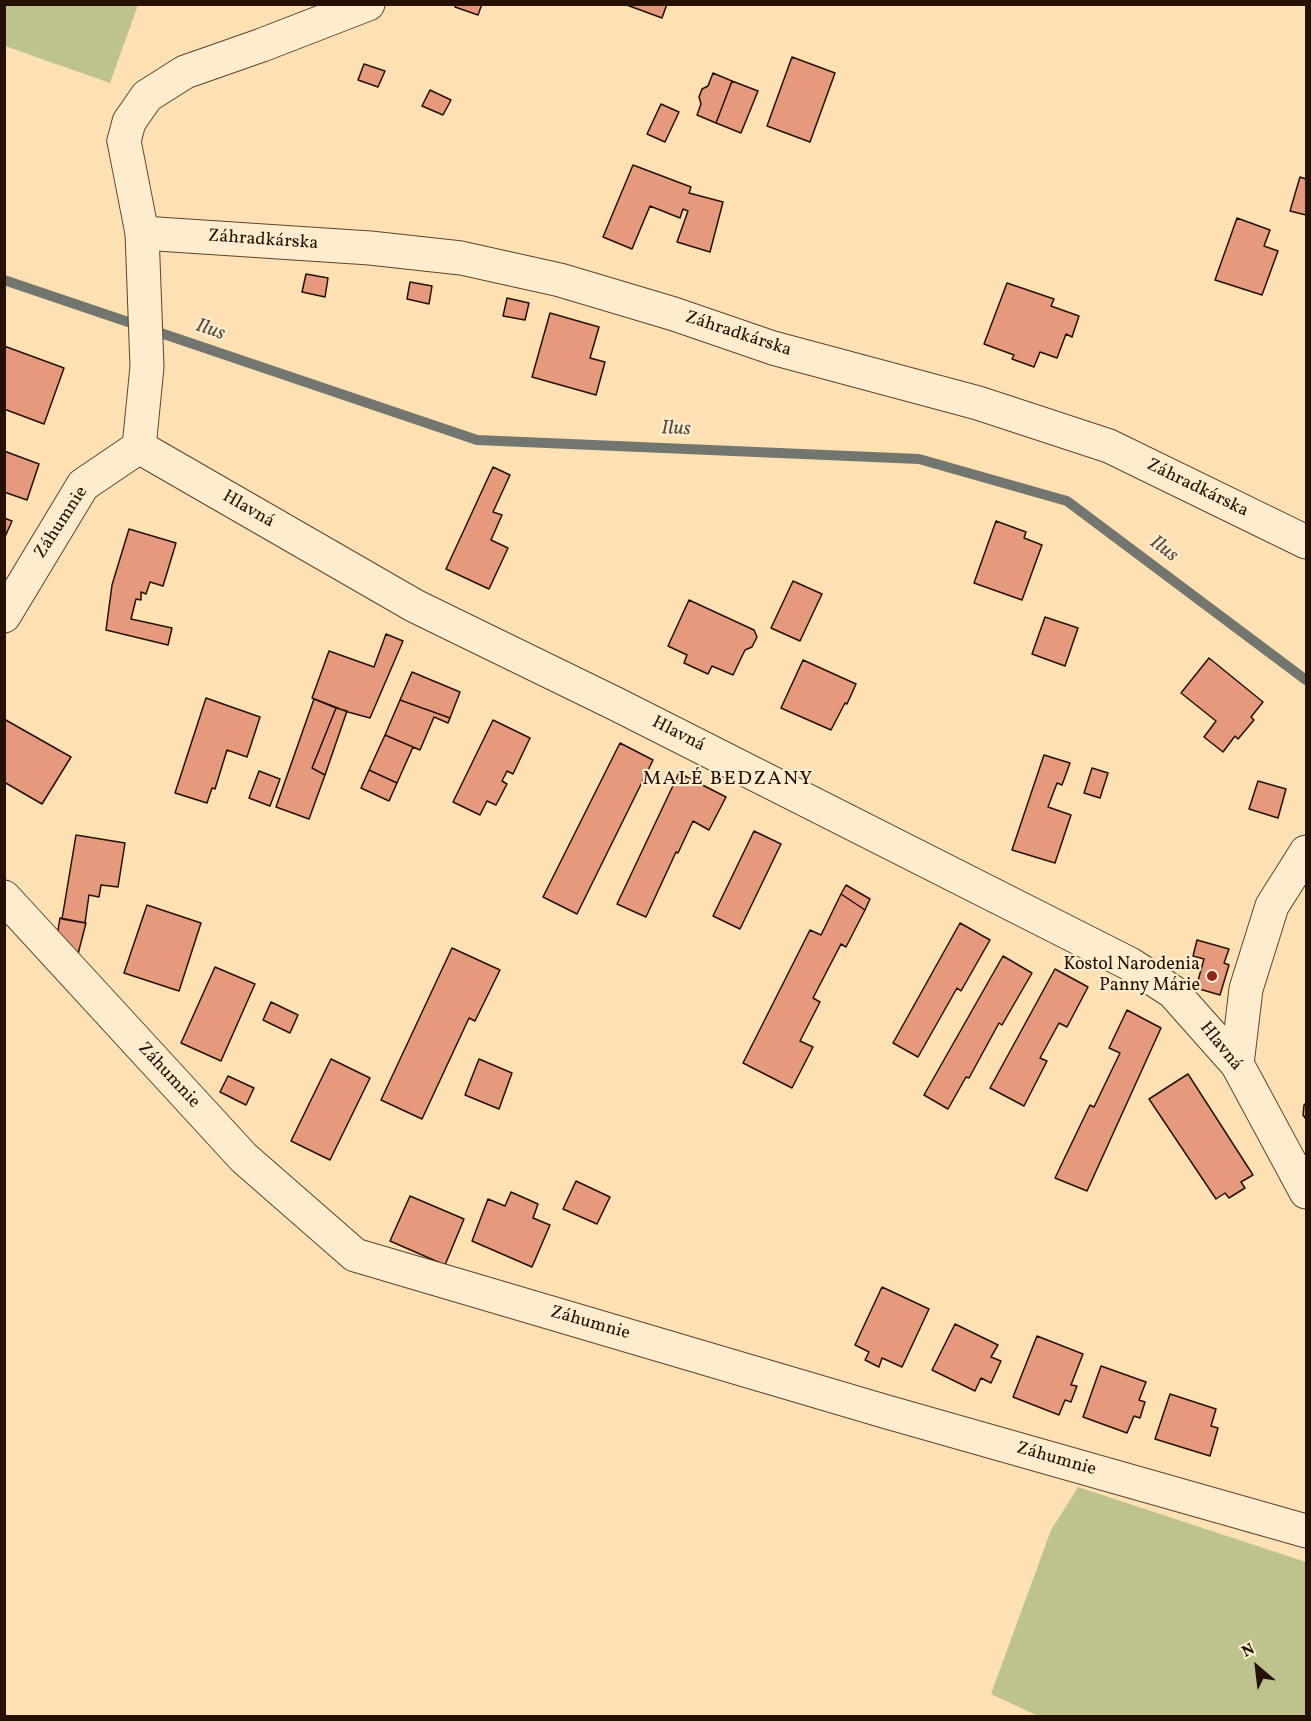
<!DOCTYPE html>
<html>
<head>
<meta charset="utf-8">
<style>
  body { margin:0 }
  #map { position:relative; width:1311px; height:1721px; overflow:hidden; background:#fee1b3; font-family:Vollkorn,serif }
  canvas { display:block }
  .frame { position:absolute; inset:0; border:6px solid #251001; pointer-events:none }
  .north { position:absolute; left:1227px; top:1637px; width:60px; height:60px; -webkit-text-stroke:4px #feecce; paint-order:stroke; rotate:332deg; font-size:16px; font-weight:700; line-height:24px; text-align:center; color:#251001 }
  .north::after { content:''; display:block; margin:auto; width:21px; height:27px; background:#251001; clip-path:polygon(50% 0,100% 100%,50% 72%,0 100%) }
</style>
</head>
<body>
<div id="map">
<canvas width="1311" height="1721"></canvas>
<div class="frame"></div>
<div class="north">N</div>
</div>
<script>
const g = document.querySelector('canvas').getContext('2d');
g.lineJoin = 'round';
function fillPath(path, color) {
  g.fillStyle = color;
  g.fill(path, 'evenodd');
}
function poly(rows) {
  const path = new Path2D();
  for (const r of rows) {
    path.moveTo(r[0], r[1]);
    for (let i = 2; i < r.length; i += 2) path.lineTo(r[i], r[i + 1]);
  }
  return path;
}
function stroke(path, color, width, dash) {
  g.strokeStyle = color;
  g.lineWidth = width;
  g.lineCap = dash ? 'butt' : 'round';
  g.setLineDash(dash || []);
  g.stroke(path);
}
function label(font, color, halo, rows, align = 'center') {
  g.font = font + ' Vollkorn,serif';
  g.lineWidth = 4.5;
  g.setLineDash([]);
  g.textBaseline = 'middle';
  g.strokeStyle = halo;
  g.fillStyle = color;
  for (const [text, x, y, turn = 0] of rows) {
    g.save();
    g.translate(x, y);
    g.rotate((+turn || 0) * Math.PI / 180);
    g.textAlign = isNaN(turn) ? turn : align;
    if (halo) g.strokeText(text, 0, 0);
    g.fillText(text, 0, 0);
    g.restore();
  }
}
fillPath(poly([
  [5,4,138,4,138,5,110,83,5,46],
  [1078,1487,1306,1562,1306,1716,1038,1716,991,1694,1051,1530]
]), '#bec38e');
stroke(poly([
  [4,280,477,440,919,459,1067,501,1306,680]
]), '#72766f', 10);
const building = poly([
  [456,4,482,4,478,15,455,7,456,4],
  [624,4,667,4,662,18,624,4],
  [792,57,835,73,810,142,767,126,792,57],
  [364,64,385,71,378,87,358,80,364,64],
  [713,73,732,81,716,123,697,115,701,104,699,97,702,89,708,86,713,73],
  [732,81,758,91,741,133,716,123,732,81],
  [430,90,451,100,443,115,422,106,430,90],
  [661,104,679,112,665,142,647,134,661,104],
  [633,165,691,187,689,193,723,202,710,252,677,242,688,211,683,209,680,218,650,206,632,249,603,237,633,165],
  [1300,177,1306,179,1306,215,1290,211,1300,177],
  [1237,218,1270,230,1264,246,1278,251,1262,295,1215,280,1237,218],
  [306,274,328,278,325,297,302,292,306,274],
  [410,282,432,286,429,304,407,299,410,282],
  [1007,283,1054,299,1051,306,1079,316,1072,337,1066,334,1057,358,1040,352,1034,367,1012,359,1014,355,984,344,1007,283],
  [507,298,529,303,525,320,503,316,507,298],
  [550,313,599,327,590,358,605,362,596,395,532,377,550,313],
  [4,346,64,368,44,424,4,409,4,346],
  [4,451,39,464,27,500,4,492,4,451],
  [493,467,510,475,493,512,502,515,491,540,508,548,489,589,446,569,493,467],
  [4,518,12,521,4,539,4,518],
  [996,521,1026,532,1024,538,1042,545,1022,600,974,583,996,521],
  [129,529,176,543,163,586,150,582,146,594,141,592,141,600,136,599,131,619,172,628,168,645,106,630,112,585,129,529],
  [793,581,822,594,800,641,771,628,793,581],
  [689,600,754,630,757,637,752,647,745,650,733,675,712,666,708,674,684,663,687,655,668,646,689,600],
  [1045,617,1078,628,1065,666,1032,654,1045,617],
  [386,634,403,641,370,718,348,712,312,698,329,651,374,667,386,634],
  [1209,658,1263,702,1251,717,1254,720,1238,739,1235,736,1223,752,1204,737,1216,721,1181,693,1209,658],
  [803,660,856,684,847,704,845,703,831,730,781,708,803,660],
  [412,672,460,692,450,718,400,700,412,672],
  [206,698,260,717,247,757,227,750,215,789,212,788,207,803,175,793,206,698],
  [314,699,336,708,312,768,325,775,309,819,276,807,314,699],
  [400,700,450,718,448,723,434,717,420,750,385,735,400,700],
  [336,708,347,711,325,775,312,768,336,708],
  [4,719,71,757,42,804,4,782,4,719],
  [493,720,530,738,513,774,507,771,502,781,507,784,496,805,487,801,480,815,453,802,493,720],
  [385,735,413,747,397,783,369,770,385,735],
  [620,743,653,760,577,914,543,897,620,743],
  [1044,755,1070,763,1062,785,1057,783,1048,807,1071,815,1055,863,1012,850,1044,755],
  [1092,768,1108,773,1100,798,1084,793,1092,768],
  [369,770,397,783,389,801,361,788,369,770],
  [259,771,280,779,270,806,249,798,259,771],
  [679,773,726,797,709,830,693,821,678,853,676,852,646,917,617,904,679,773],
  [1258,781,1286,789,1278,818,1249,809,1258,781],
  [754,831,781,844,740,929,713,916,754,831],
  [76,835,125,843,118,887,101,885,99,897,89,895,85,923,62,919,76,835],
  [846,885,870,899,865,910,841,894,846,885],
  [841,894,865,910,846,947,841,944,813,998,820,1002,800,1041,813,1047,792,1088,743,1063,810,930,821,935,841,894],
  [147,905,201,923,179,991,124,973,147,905],
  [60,918,86,923,78,954,57,936,60,918],
  [960,923,990,940,961,991,957,988,918,1057,893,1043,960,923],
  [1197,940,1229,949,1224,963,1229,965,1220,995,1196,988,1204,959,1193,956,1197,940],
  [452,948,500,970,475,1021,469,1018,422,1119,381,1100,452,948],
  [1003,956,1032,973,1002,1025,999,1023,969,1078,966,1077,948,1109,924,1095,1003,956],
  [215,967,255,984,221,1061,181,1043,215,967],
  [1055,969,1088,987,1067,1027,1059,1023,1040,1058,1047,1061,1024,1106,990,1088,1055,969],
  [271,1002,298,1015,290,1033,263,1020,271,1002],
  [1127,1010,1161,1028,1087,1191,1055,1178,1090,1105,1094,1107,1120,1053,1109,1048,1127,1010],
  [331,1059,370,1078,330,1160,291,1141,331,1059],
  [479,1059,512,1073,499,1109,465,1095,479,1059],
  [1188,1074,1253,1175,1241,1182,1245,1188,1229,1198,1225,1193,1216,1199,1149,1099,1188,1074],
  [228,1076,254,1088,246,1105,220,1092,228,1076],
  [1306,1103,1306,1119,1303,1115,1304,1105,1306,1103],
  [576,1181,610,1197,597,1224,563,1209,576,1181],
  [511,1192,538,1204,533,1218,550,1225,532,1267,472,1241,488,1199,505,1206,511,1192],
  [410,1196,464,1219,445,1265,390,1241,410,1196],
  [882,1287,929,1309,902,1367,882,1358,879,1367,865,1360,869,1352,855,1345,882,1287],
  [955,1324,998,1345,991,1357,1001,1361,991,1383,981,1378,975,1391,932,1370,955,1324],
  [1037,1336,1083,1354,1071,1385,1077,1386,1071,1402,1065,1400,1059,1415,1013,1397,1037,1336],
  [1101,1366,1146,1382,1139,1400,1145,1402,1140,1418,1134,1416,1127,1433,1083,1417,1101,1366],
  [1170,1394,1216,1409,1211,1426,1218,1428,1210,1456,1155,1439,1170,1394]
]);
fillPath(building, '#e5997d');
stroke(building, '#251001', 1.5);
const minor = poly([
  [124,141,129,122,147,96,185,72,262,45,368,4],
  [142,233,370,248,461,258,560,280,674,314,773,348,978,403,1109,446,1306,542],
  [4,616,83,485,139,447],
  [4,897,244,1158,355,1255,887,1412,1306,1531],
  [1237,1064,1246,989,1272,906,1306,852]
]);
const tertiary = poly([
  [124,141,142,233,147,367,139,447,415,606,616,704,1130,964,1173,992,1237,1064,1306,1192]
]);
stroke(minor, '#5b442e', 35);
stroke(tertiary, '#5b442e', 35);
stroke(minor, '#feecce', 33);
stroke(tertiary, '#feecce', 33);
for (const [x, y, r, color] of [
  [1212,976,6,"#8f2418"]
]) {
  const dot = new Path2D();
  dot.arc(x, y, r, 0, 2 * Math.PI);
  g.fillStyle = color;
  g.fill(dot);
  stroke(dot, '#feecce', 2);
}
label('18px', '#251001', '#feecce', [
  ["Záhradkárska",263,241,4],
  ["Záhradkárska",738,335,18],
  ["Záhradkárska",1197,489,26],
  ["Hlavná",248,510,30],
  ["Záhumnie",62,523,-57],
  ["Hlavná",678,735,27],
  ["Hlavná",1220,1047,51],
  ["Záhumnie",168,1076,47],
  ["Záhumnie",590,1324,16],
  ["Záhumnie",1056,1460,16]
]);
label('18px', '#251001', '#feecce', [
  ["Kostol Narodenia",1200,966],
  ["Panny Márie",1200,987]
], 'right');
label('italic 20px', '#524c41', '#feecce', [
  ["Ilus",210,331,19],
  ["Ilus",676,430,2],
  ["Ilus",1163,550,37]
]);
g.letterSpacing = '1.5px';
label('20px', '#251001', '#feecce', [
  ["MALÉ BEDZANY",728,780]
]);
g.letterSpacing = '0px';
</script>
</body>
</html>
